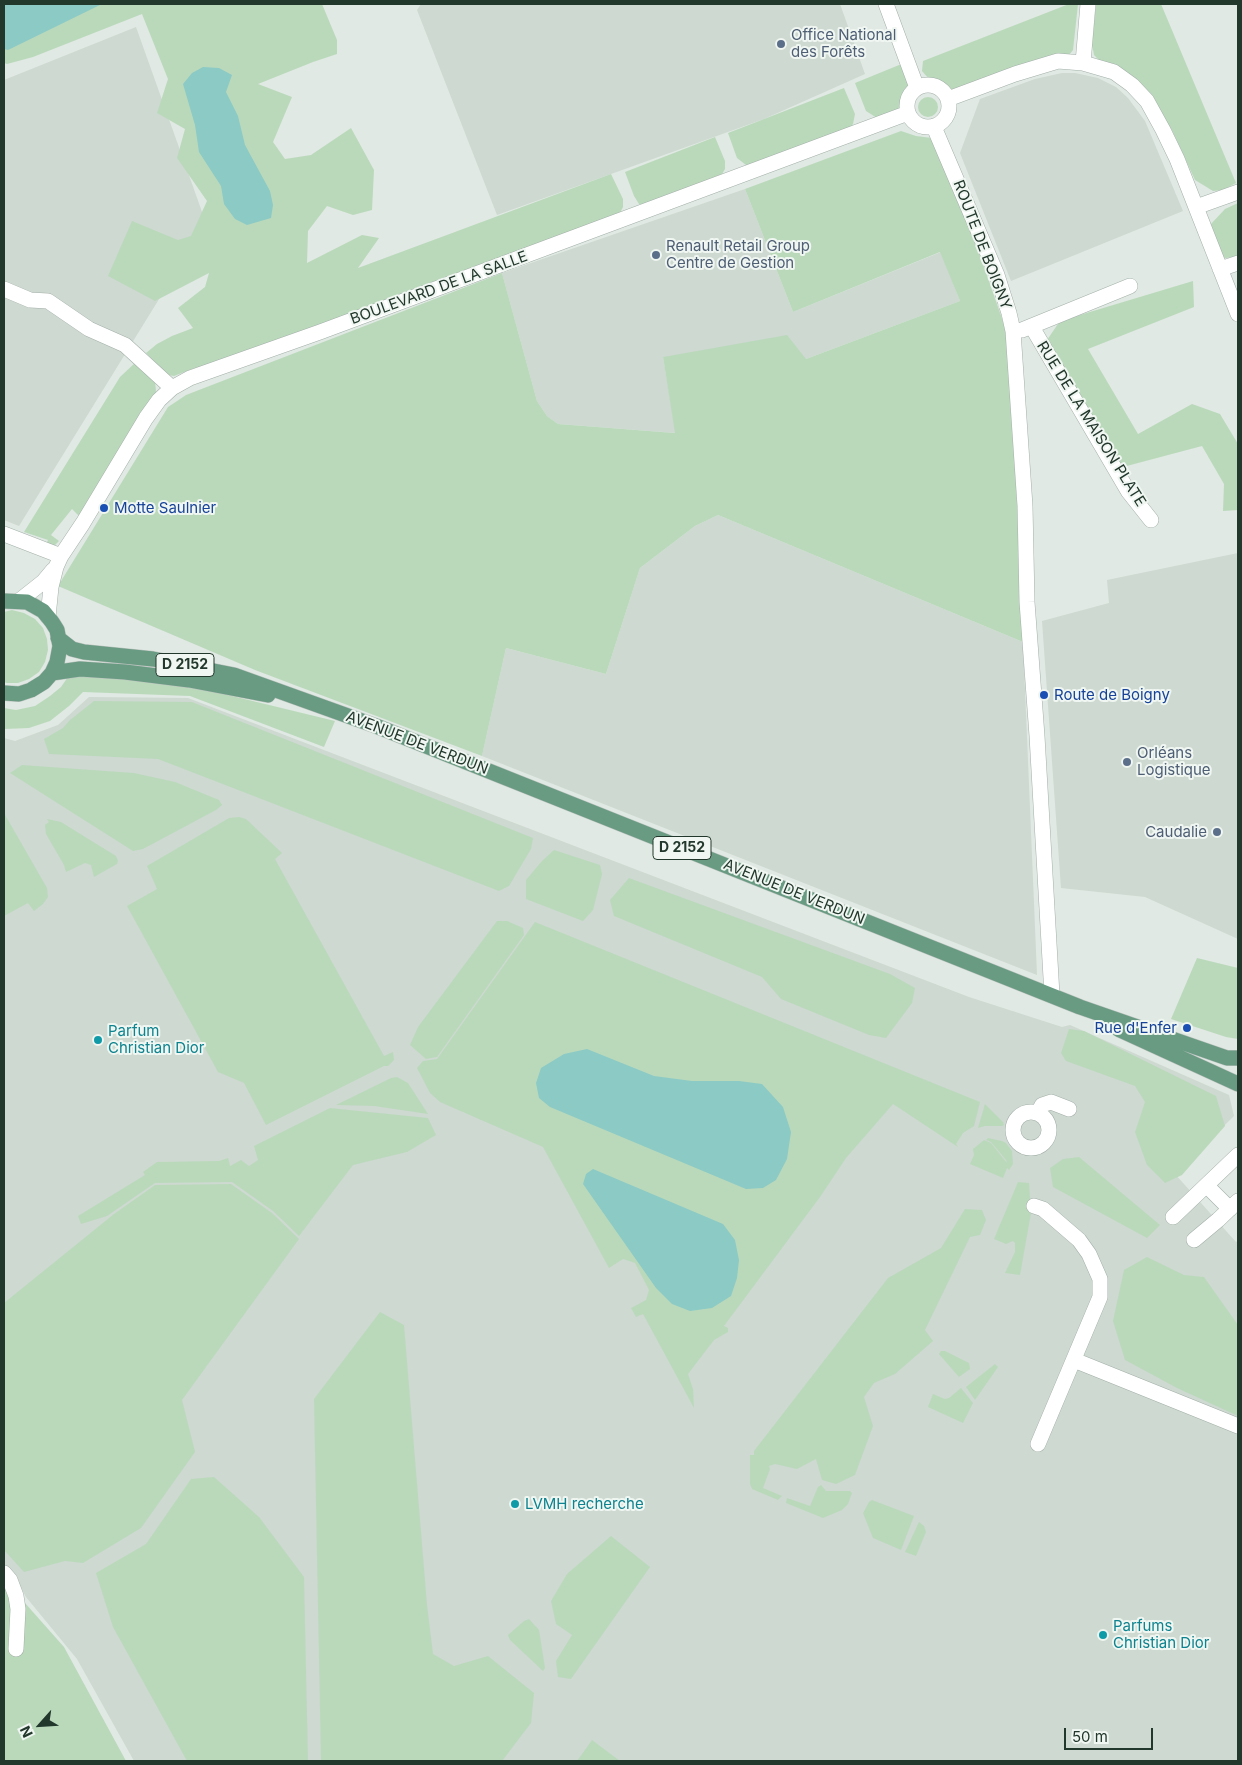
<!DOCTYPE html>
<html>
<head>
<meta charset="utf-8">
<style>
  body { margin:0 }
  #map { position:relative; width:1242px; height:1765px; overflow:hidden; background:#e0e9e3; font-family:Inter,sans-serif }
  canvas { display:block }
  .frame { position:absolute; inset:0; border:5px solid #22382d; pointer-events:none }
  .north { position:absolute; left:15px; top:1700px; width:50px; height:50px; -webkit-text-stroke:4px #f0f6f1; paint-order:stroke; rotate:244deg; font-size:14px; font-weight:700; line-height:20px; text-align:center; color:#22382d }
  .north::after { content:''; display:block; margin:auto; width:18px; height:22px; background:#22382d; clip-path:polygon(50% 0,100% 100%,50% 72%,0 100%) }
  .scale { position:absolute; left:1064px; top:1728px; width:89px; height:22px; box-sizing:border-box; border:2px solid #22382d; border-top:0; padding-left:6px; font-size:15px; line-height:18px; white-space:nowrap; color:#22382d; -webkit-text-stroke:4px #f0f6f1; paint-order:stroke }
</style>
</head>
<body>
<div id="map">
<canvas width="1242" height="1765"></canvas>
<div class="frame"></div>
<div class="north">N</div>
<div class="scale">50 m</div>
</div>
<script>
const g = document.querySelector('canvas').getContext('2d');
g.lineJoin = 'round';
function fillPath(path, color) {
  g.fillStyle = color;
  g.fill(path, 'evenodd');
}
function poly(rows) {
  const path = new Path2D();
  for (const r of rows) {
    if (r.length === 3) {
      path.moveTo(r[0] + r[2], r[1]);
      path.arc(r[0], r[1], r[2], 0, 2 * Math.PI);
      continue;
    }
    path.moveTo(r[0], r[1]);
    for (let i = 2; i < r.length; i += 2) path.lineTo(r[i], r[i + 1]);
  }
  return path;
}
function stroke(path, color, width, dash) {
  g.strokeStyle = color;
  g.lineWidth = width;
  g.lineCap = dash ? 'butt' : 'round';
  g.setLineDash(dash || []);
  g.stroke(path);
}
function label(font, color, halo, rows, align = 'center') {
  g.font = font + ' Inter,sans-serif';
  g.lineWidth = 4;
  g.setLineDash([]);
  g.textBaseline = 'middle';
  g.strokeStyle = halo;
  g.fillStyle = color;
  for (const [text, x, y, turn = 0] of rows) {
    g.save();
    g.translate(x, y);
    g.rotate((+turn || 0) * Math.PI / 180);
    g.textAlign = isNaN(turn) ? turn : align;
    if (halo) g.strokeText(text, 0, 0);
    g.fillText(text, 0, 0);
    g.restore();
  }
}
fillPath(poly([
  [421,4,840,4,865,74,764,119,497,215,417,10],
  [136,27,206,223,19,526,4,520,4,80],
  [1062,73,1075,73,1098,78,1116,87,1128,98,1145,121,1183,211,1011,281,960,153,980,99,1035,79],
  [745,189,793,312,941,252,960,301,806,359,663,357,676,433,558,424,547,416,537,401,502,273],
  [718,515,1023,642,1037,975,482,756,506,648,606,674,640,568,695,526],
  [1238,553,1238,939,1145,897,1061,888,1042,621,1109,603,1107,580],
  [89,697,188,698,969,997,1062,1027,1070,1025,1229,1095,1234,1116,1175,1174,1236,1242,1238,1241,1238,1761,134,1761,77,1659,26,1597,15,1577,4,1567,4,738,15,741,58,725]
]), '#ced9d1');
fillPath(poly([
  [4,4,322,4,337,40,337,54,313,62,258,84,292,97,273,142,285,159,311,155,351,128,374,170,372,210,353,215,327,206,308,231,307,263,362,235,379,238,358,268,611,174,623,199,623,207,619,215,226,361,192,369,174,376,168,375,146,353,157,344,172,336,193,328,178,308,205,287,209,273,155,301,108,276,132,221,178,240,191,236,207,201,177,158,185,129,157,113,168,79,142,14,33,57,7,64,4,63],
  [1069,4,1078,4,1073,50,1069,55,1029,62,956,89,948,89,929,79,922,71,923,61],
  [1096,4,1161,4,1236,183,1223,190,1213,191,1195,180,1172,130,1141,86,1100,61,1094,55,1092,44],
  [904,63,910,87,898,109,877,118,866,111,855,83],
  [844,88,855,114,853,124,849,130,754,165,746,165,737,158,728,133],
  [928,107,10],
  [901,131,916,136,932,138,981,258,1007,333,1015,460,1023,642,718,515,695,526,640,568,606,674,506,648,482,756,255,670,58,586,168,407,186,395,502,273,537,401,547,416,558,424,675,433,663,357,787,335,806,359,960,301,940,252,793,312,745,189],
  [715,137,725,161,725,169,722,174,645,206,639,204,634,196,625,172],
  [1238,203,1238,257,1225,258,1221,256,1211,224,1225,209],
  [1193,281,1194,307,1088,349,1138,434,1192,404,1220,414,1238,444,1238,510,1223,511,1224,484,1202,446,1123,467,1047,340,1060,321],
  [136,362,155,381,156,392,80,517,72,509,51,535,59,541,53,547,46,544,48,540,24,532,120,377],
  [12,610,24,613,35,619,43,628,47,639,48,650,45,662,39,672,29,679,18,683,7,683,4,682,4,612],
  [70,674,191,686,335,721,324,747,190,696,83,692,69,706,50,721,29,728,4,729,4,708,16,710,35,706,50,696,61,687],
  [94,701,192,702,533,838,531,849,509,886,499,891,158,759,49,754,44,739,63,728,70,720],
  [22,765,134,773,175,782,219,800,222,805,216,810,143,849,133,851,10,773],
  [4,813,47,888,48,897,43,904,34,911,28,903,4,916],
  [239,817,246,819,282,853,275,859,384,1056,393,1052,394,1060,388,1066,384,1066,266,1125,244,1083,218,1072,127,906,157,889,147,866,229,818],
  [47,819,61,822,116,856,118,861,117,864,94,877,91,865,85,863,66,872,64,865,46,834,45,825,49,822],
  [554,850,600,865,602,874,593,910,583,921,526,899,526,880,542,861],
  [629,878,890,974,915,988,912,1003,886,1038,869,1035,781,999,762,977,614,916,610,900],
  [497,921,507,921,523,928,524,935,437,1057,426,1059,410,1045,418,1027],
  [535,922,980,1102,974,1126,963,1133,956,1144,958,1147,893,1104,846,1158,820,1197,724,1326,728,1328,728,1332,714,1340,688,1374,693,1389,694,1408,643,1314,636,1317,631,1308,646,1300,649,1290,635,1263,623,1259,609,1268,543,1147,440,1102,430,1093,417,1068,423,1061,437,1059],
  [1197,958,1238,968,1238,1039,1226,1037,1171,1019],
  [1069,1029,1084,1031,1216,1096,1225,1126,1182,1175,1165,1183,1147,1165,1135,1132,1145,1102,1135,1086,1066,1061,1061,1053],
  [397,1077,408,1083,428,1114,374,1106,336,1105,391,1078],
  [985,1104,1003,1122,1004,1125,1002,1126,985,1126,978,1128],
  [330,1108,428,1118,436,1135,407,1152,353,1165,299,1236,273,1211,232,1182,155,1183,107,1216,81,1224,78,1216,145,1175,143,1172,157,1162,219,1161,228,1158,230,1166,241,1160,249,1166,258,1160,254,1146],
  [988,1138,1002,1141,1006,1143,1012,1151,1013,1164,1009,1170,1007,1168,1003,1178,970,1164,974,1155,973,1149,984,1140,991,1143,1007,1163,1006,1160,991,1142,986,1140],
  [1079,1157,1160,1225,1147,1238,1053,1187,1050,1168,1063,1159],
  [1018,1182,1029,1183,1031,1213,1020,1275,1005,1273,1015,1252,1015,1243,1013,1241,1006,1244,994,1239],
  [231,1184,272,1213,299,1239,182,1400,195,1452,141,1528,83,1563,65,1561,24,1572,4,1550,4,1303,114,1214,155,1185],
  [965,1209,982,1210,986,1220,980,1235,970,1237,925,1330,933,1341,895,1374,874,1383,864,1397,873,1426,855,1475,836,1484,822,1480,816,1459,797,1469,775,1464,769,1466,770,1469,763,1488,782,1496,778,1500,752,1489,750,1484,750,1455,754,1455,754,1451,888,1278,941,1248],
  [1147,1257,1184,1275,1204,1277,1238,1325,1238,1416,1177,1388,1125,1360,1113,1321,1124,1270],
  [380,1312,404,1325,427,1605,433,1654,454,1666,488,1656,534,1693,531,1723,502,1761,321,1761,314,1399],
  [941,1351,945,1351,969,1363,970,1369,959,1377,939,1354],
  [995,1364,998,1367,975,1400,966,1387],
  [961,1388,973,1403,963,1423,928,1407,933,1394,945,1399,949,1398],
  [214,1477,259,1517,304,1577,308,1761,187,1761,113,1627,96,1573,146,1544,191,1479],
  [821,1485,826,1491,850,1491,852,1493,848,1504,842,1510,823,1518,786,1503,787,1498,810,1506,818,1487],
  [872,1500,914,1516,901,1550,873,1538,863,1513,869,1502],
  [919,1522,924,1526,926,1532,916,1556,905,1552],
  [611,1536,650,1567,571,1679,558,1677,556,1661,572,1635,556,1624,551,1601,567,1574],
  [4,1584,25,1603,64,1647,126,1761,4,1761],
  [529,1619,539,1630,545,1668,543,1671,510,1640,508,1635,524,1621],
  [592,1740,620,1761,577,1761]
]), '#bad9bb');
fillPath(poly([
  [4,4,102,4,8,50,4,49],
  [203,67,219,68,232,75,226,92,238,116,245,145,270,191,273,205,271,218,247,225,235,219,224,204,221,186,199,152,195,125,183,84,192,73],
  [587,1049,654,1076,692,1081,739,1081,762,1084,783,1107,791,1132,787,1159,776,1180,763,1188,746,1189,550,1107,539,1098,536,1083,541,1068,564,1054],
  [593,1169,723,1224,735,1240,739,1260,737,1278,731,1296,712,1308,690,1311,672,1304,656,1288,583,1184,586,1174]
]), '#8ccac5');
const minor = poly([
  [886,4,917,88],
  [1083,63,1088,4],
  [928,106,21],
  [948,99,1015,74,1058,61,1083,63,1114,72,1132,85,1147,101,1163,130,1177,159,1238,314],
  [934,127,997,275,1009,313,1013,331,1025,506,1027,602,1037,736,1052,995],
  [1196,207,1238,192],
  [1220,269,1238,263],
  [4,289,30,300,48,301,89,329,125,345,172,388],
  [1032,327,1128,491,1151,520],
  [1022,330,1130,286],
  [4,534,61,556],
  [19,601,43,582,53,570],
  [48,617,51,587,56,567,61,556,83,523,146,418,159,400,172,388,190,378,320,332,908,113],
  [1031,1130,18],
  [1038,1113,1042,1105,1051,1102,1069,1109],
  [1207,1186,1230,1209],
  [1034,1206,1043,1209,1079,1240,1089,1254,1100,1279,1100,1297,1038,1444],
  [1173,1217,1238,1155],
  [1194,1240,1218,1220,1238,1201],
  [1074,1360,1238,1426],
  [4,1573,10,1580,16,1596,18,1609,16,1649]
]);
const major = poly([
  [4,601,27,602,43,611,52,622,57,630,60,646,57,662,52,673,44,682,31,690,19,694,4,693],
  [58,638,72,649,84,652,153,659,234,675,376,726,1080,1007,1227,1058,1238,1058],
  [52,673,80,669,125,672,189,680,268,695],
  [1105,1021,1120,1030,1238,1084]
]);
stroke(minor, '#a3b0a9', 16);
stroke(major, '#bdc3c0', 16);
stroke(minor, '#fff', 15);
stroke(major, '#689b82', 15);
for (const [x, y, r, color] of [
  [781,44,5,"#5c6f8a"],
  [656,255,5,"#5c6f8a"],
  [104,508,5,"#1a4fb4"],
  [1044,695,5,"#1a4fb4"],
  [1127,762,5,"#5c6f8a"],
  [1217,832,5,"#5c6f8a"],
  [1187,1028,5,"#1a4fb4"],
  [98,1040,5,"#0f9aa8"],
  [515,1504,5,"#0f9aa8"],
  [1103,1635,5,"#0f9aa8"]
]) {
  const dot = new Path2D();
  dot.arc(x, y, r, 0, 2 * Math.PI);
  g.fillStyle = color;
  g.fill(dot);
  stroke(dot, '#f0f6f1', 2);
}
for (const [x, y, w] of [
  [185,665,58],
  [682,848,58]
]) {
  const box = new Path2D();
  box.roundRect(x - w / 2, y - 11.5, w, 23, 4);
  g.fillStyle = '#f0f6f1';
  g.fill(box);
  stroke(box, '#22382d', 1);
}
label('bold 14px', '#22382d', null, [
  ["D 2152",185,665],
  ["D 2152",682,848]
]);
label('15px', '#4e5e75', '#f0f6f1', [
  ["Office National",791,35],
  ["des Forêts",791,52],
  ["Renault Retail Group",666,246],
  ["Centre de Gestion",666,263],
  ["Orléans",1137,753],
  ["Logistique",1137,770],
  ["Caudalie",1207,832,"right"]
], 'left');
label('15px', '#22382d', '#f0f6f1', [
  ["ROUTE DE BOIGNY",982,245,69],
  ["BOULEVARD DE LA SALLE",439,288,-20],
  ["RUE DE LA MAISON PLATE",1091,424,58],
  ["AVENUE DE VERDUN",417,743,21],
  ["AVENUE DE VERDUN",794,892,22]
]);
label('15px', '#164399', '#f0f6f1', [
  ["Motte Saulnier",114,508],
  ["Route de Boigny",1054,695],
  ["Rue d'Enfer",1177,1028,"right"]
], 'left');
label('15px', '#0d838f', '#f0f6f1', [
  ["Parfum",108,1031],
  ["Christian Dior",108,1048],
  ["LVMH recherche",525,1504],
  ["Parfums",1113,1626],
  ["Christian Dior",1113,1643]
], 'left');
</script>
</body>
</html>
